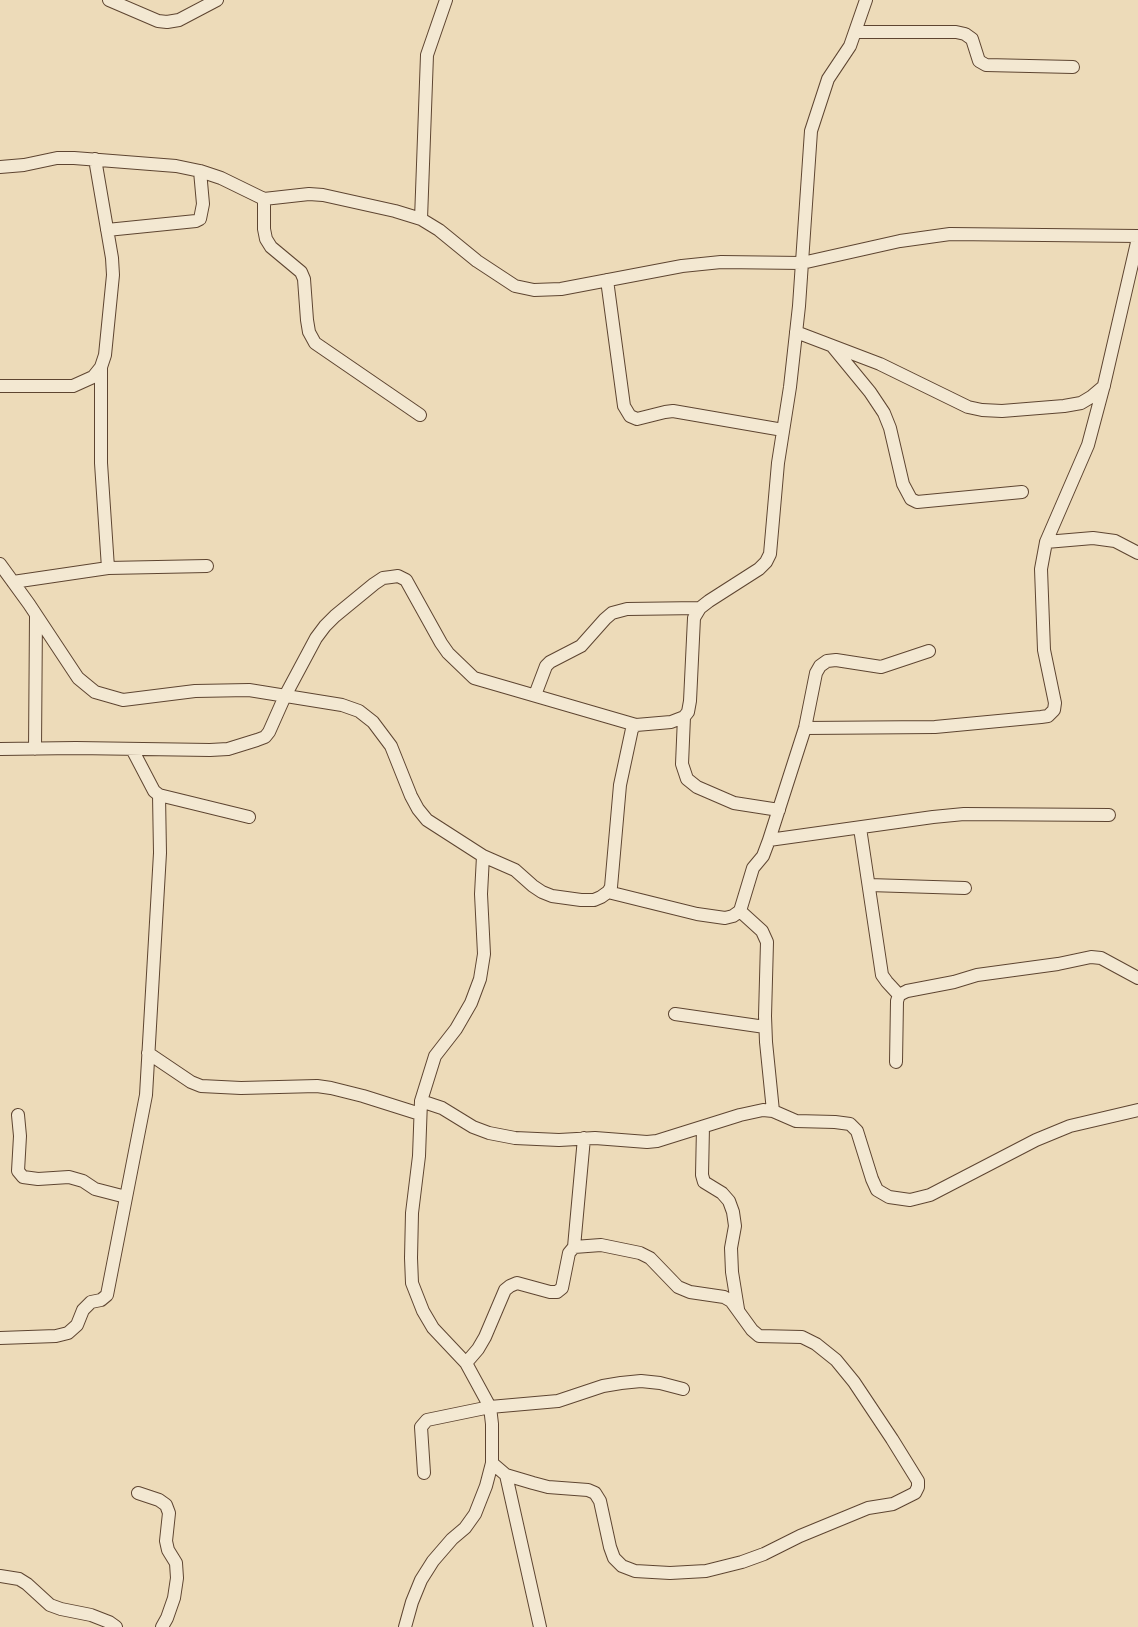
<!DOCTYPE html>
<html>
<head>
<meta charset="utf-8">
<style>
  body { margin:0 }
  canvas { display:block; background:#eddbb9 }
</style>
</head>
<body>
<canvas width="1138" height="1627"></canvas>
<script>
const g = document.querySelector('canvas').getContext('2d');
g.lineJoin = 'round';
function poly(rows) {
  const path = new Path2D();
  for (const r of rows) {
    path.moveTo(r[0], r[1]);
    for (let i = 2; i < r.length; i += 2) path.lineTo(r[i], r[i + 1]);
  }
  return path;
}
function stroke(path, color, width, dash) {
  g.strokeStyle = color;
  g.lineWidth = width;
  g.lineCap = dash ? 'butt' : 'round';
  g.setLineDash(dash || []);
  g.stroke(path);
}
const minor = poly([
  [109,0,158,21,167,22,179,20,217,0],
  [855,32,956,32,965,34,972,39,979,61,986,65,1073,67],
  [0,167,24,165,57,158,74,158,176,166,200,171,221,178,264,199,309,194,323,195,395,211,421,219,439,230,477,261,515,286,534,290,561,289,682,266,721,262,802,263,900,241,950,234,1138,236],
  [264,199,264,229,266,239,271,247,301,272,304,279,307,320,309,332,315,343,420,415],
  [421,219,427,55,446,0],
  [107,230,196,221,200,219,203,204,200,171],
  [607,280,624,406,630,416,637,419,665,412,673,411,783,430],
  [796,332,880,364,968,407,982,410,1002,411,1064,406,1081,403,1091,397,1104,386],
  [833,347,870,392,884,413,890,428,903,484,911,499,917,502,1022,492],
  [101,367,101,463,108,568],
  [0,386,73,386,93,377,101,367,105,355,113,275,112,258,95,159],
  [1046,542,1093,538,1115,541,1138,553],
  [0,564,29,604,78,678,95,692,123,700,195,691,249,690,342,705,359,711,373,722,391,746,411,796,418,809,427,820,483,856,515,870,533,886,542,892,552,896,581,900,594,900,601,897,608,892,611,887,620,785,632,729,636,725,671,722,684,717,688,712,690,701,694,618,700,608,709,601,759,569,766,562,770,554,778,463,790,387,799,306,811,131,828,79,850,46,866,0],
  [13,582,108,568,207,566],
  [535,695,546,666,550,662,581,646,605,619,612,613,627,609,700,608],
  [684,717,682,764,687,779,697,787,734,803,779,810],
  [805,728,935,727,1041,717,1048,716,1054,710,1055,703,1044,650,1041,569,1046,542,1088,445,1104,385,1138,238],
  [0,749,76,748,210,750,228,749,257,740,265,737,269,732,285,696,316,638,325,626,335,616,374,584,383,578,391,577,398,576,406,580,441,643,448,653,474,678,636,725],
  [35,749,36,615],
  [132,749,154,791,159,795,249,817],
  [860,828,882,975,887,982,899,995],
  [769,840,933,817,964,814,1109,815],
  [869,885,965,888],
  [608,892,697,914,725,918,733,916,740,911,753,868,763,856,769,840,805,728,816,673,820,666,827,661,836,660,881,667,929,651],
  [740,911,762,931,767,942,765,1016,766,1042,773,1111],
  [675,1014,765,1027],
  [148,1053,191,1082,201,1086,241,1088,317,1086,331,1088,363,1096,420,1114],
  [896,1062,897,1001,899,995,907,991,954,982,977,975,1058,964,1091,957,1101,958,1138,978],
  [421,1101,442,1108,473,1127,489,1133,515,1138,559,1140,595,1138,647,1142,657,1141,740,1115,763,1110,773,1111,796,1121,835,1122,850,1124,857,1131,872,1179,877,1190,889,1197,910,1200,930,1195,1036,1140,1070,1126,1138,1110],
  [18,1115,20,1136,18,1171,23,1177,38,1179,69,1177,83,1181,95,1189,126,1197],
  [703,1127,702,1175,704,1182,722,1193,729,1201,733,1212,735,1226,731,1248,732,1272,738,1309],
  [574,1247,584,1138],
  [0,1338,56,1336,68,1333,77,1325,83,1310,91,1302,101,1300,107,1295,146,1095,160,853,159,795],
  [466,1363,478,1349,485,1337,505,1290,510,1286,517,1283,550,1292,557,1292,562,1288,569,1253,574,1247,601,1245,640,1253,650,1258,678,1287,690,1292,724,1297,731,1301,752,1330,759,1336,802,1337,816,1344,836,1360,854,1382,892,1439,918,1481,918,1487,915,1493,893,1504,868,1508,800,1536,764,1554,742,1562,706,1571,670,1573,635,1571,622,1566,614,1558,610,1547,600,1501,595,1493,588,1490,548,1487,533,1483,506,1475,492,1463],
  [424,1473,421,1427,427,1420,490,1407,558,1401,603,1386,621,1383,641,1381,660,1383,683,1389],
  [506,1475,540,1627],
  [138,1493,159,1500,166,1505,169,1513,166,1541,168,1550,176,1563,177,1578,174,1598,167,1618,162,1627],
  [0,1576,19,1579,27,1584,50,1605,61,1609,91,1615,109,1622,116,1627],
  [405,1627,412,1602,421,1580,433,1561,452,1539,465,1528,475,1514,486,1486,492,1463,492,1424,490,1407,466,1363,433,1328,423,1311,412,1283,411,1258,412,1213,419,1156,421,1101,435,1056,456,1029,471,1003,480,979,484,954,481,894,483,856]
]);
stroke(minor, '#5e4531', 14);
stroke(minor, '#f3e8d2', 12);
</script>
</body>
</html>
